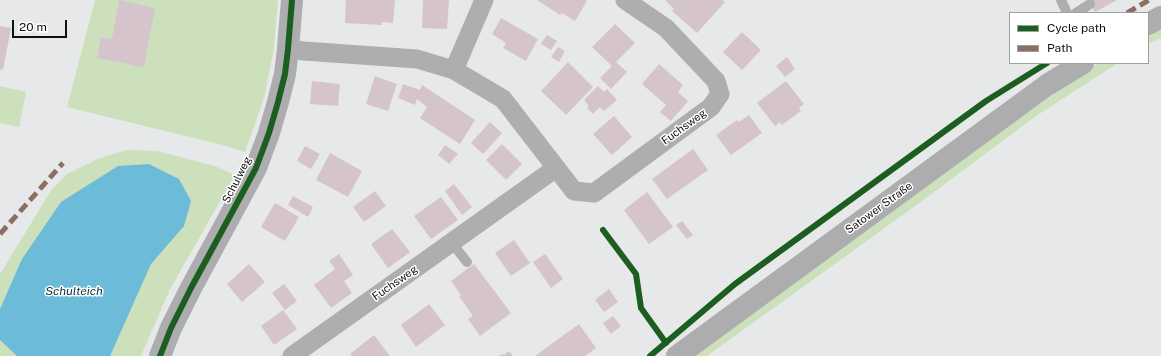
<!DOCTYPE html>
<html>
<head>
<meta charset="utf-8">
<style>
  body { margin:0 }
  #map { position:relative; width:1161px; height:356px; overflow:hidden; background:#e7e8ea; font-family:"Public Sans",sans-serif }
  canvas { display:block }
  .legend { position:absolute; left:1009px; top:12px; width:140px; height:52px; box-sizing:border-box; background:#fff; border:1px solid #9f9fa0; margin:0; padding:5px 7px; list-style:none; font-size:12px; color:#101011 }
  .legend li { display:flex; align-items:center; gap:8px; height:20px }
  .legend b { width:20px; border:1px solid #9f9fa0 }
  .scale { position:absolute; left:12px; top:20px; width:55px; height:18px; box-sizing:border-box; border:2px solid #101011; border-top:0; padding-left:5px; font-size:12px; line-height:14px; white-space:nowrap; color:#101011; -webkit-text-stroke:3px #fff; paint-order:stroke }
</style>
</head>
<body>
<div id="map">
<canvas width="1161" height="356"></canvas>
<ul class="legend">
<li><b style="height:5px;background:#1b5e20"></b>Cycle path</li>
<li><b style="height:5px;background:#8d6e63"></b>Path</li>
</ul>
<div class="scale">20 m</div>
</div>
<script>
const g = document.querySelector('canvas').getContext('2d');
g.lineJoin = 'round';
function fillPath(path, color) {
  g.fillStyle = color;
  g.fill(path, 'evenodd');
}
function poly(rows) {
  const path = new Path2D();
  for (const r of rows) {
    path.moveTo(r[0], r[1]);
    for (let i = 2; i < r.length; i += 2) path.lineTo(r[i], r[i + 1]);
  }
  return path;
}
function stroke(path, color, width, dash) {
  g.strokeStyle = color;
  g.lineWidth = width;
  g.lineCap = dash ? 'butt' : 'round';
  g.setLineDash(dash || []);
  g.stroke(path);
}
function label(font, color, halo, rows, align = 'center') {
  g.font = font + ' "Public Sans",sans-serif';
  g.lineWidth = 3;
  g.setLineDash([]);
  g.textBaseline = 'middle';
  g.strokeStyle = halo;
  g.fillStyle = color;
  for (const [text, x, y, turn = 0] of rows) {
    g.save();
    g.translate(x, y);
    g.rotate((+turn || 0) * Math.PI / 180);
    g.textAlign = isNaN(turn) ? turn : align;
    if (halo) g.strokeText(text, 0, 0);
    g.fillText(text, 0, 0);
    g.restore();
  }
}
fillPath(poly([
  [95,0,278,0,274,48,264,98,245,152,222,145,67,107],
  [1161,25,1161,38,1148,44,1148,33],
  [1098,63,1118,63,1036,116,918,204,707,356,694,356,883,215],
  [0,86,26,92,19,127,0,123],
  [127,150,157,151,215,166,235,175,169,291,141,356,0,356,0,274,52,189,67,174,100,158]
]), '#cde0bc');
fillPath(poly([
  [149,164,179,179,191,201,184,226,151,264,110,356,17,356,0,340,0,309,22,259,61,202,118,166]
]), '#6cbbd8');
fillPath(poly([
  [119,0,155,8,144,67,97,58,101,37,112,39],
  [346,0,395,0,393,23,382,22,382,25,345,23],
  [423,0,449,0,447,29,422,28],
  [537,0,585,0,587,1,575,21,562,13,560,15],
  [665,0,722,0,725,2,697,33,672,11,674,9],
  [1088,0,1117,0,1095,12],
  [501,18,538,39,526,61,503,48,506,43,492,34],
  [615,24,635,43,616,62,627,72,611,89,600,78,612,66,592,47],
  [0,26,11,28,3,70,0,69],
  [742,32,761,50,742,70,723,52],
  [547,35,557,41,551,50,541,44],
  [558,47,565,51,559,62,551,57],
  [787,57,795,69,785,77,776,66],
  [568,62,593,87,566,115,541,91],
  [659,64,683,85,678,92,688,101,671,121,660,112,666,105,642,84],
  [375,76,397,84,388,111,366,104],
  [312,81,340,84,338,106,310,104],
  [786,81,804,104,799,108,801,111,782,125,780,122,775,126,757,103],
  [403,84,420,90,422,85,475,120,460,144,420,118,427,107,417,99,415,105,398,98],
  [598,86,604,92,607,89,617,100,604,111,600,107,593,114,587,108,589,106,584,100],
  [749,115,762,133,731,155,716,135,737,120,739,122],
  [614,116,632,137,612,155,593,134],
  [490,122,502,133,483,154,471,143],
  [502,144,522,164,506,180,486,160],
  [445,145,458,154,449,164,438,155],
  [305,146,320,154,311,169,297,161],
  [693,149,708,170,667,199,652,179],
  [330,153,362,171,348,197,316,180],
  [454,184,472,207,462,215,445,191],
  [375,191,386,206,364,222,353,207],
  [647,192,673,227,649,244,624,210],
  [293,196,313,207,308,217,288,205],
  [441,197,458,220,431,239,414,216],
  [275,203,299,217,285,241,261,227],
  [682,221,693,235,687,239,676,225],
  [392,229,410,252,388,268,371,244],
  [514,240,530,263,511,276,495,253],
  [339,254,353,275,344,281,352,293,331,308,314,285,335,269,329,261],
  [545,254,563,279,551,288,533,262],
  [249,264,265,282,242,302,227,284],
  [474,264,511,313,480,336,468,319,473,316,459,296,461,295,451,281],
  [284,284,297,301,285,310,272,293],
  [609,289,618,302,604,312,595,300],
  [429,304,445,325,416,347,401,325],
  [283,310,297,329,274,345,261,326],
  [613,316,621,326,611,334,603,323],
  [579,324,596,348,585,356,535,356],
  [374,335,390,356,352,356,350,354],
  [509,351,513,356,499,356,503,354,504,355]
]), '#d5c4cb');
stroke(poly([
  [1061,0,1067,13],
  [1076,13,1090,4],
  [452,243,467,262]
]), '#aeaeae', 10);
stroke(poly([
  [288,49,304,51,417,59,454,70,503,99,574,191,594,193,711,107,720,94,716,81,666,28,625,0],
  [454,70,484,0],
  [292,356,556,168]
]), '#aeaeae', 19);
stroke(poly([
  [1148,24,1161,17],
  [160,356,171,328,191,288,256,168,269,133,278,102,285,74,288,49,292,0],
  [677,356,1047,85,1083,63]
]), '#adacae', 22);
stroke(poly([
  [1127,13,1149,0],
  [0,234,63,163]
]), '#8d6e63', 5, [10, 5]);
stroke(poly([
  [603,230,636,274,641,308,666,343],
  [160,356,171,328,191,288,256,168,269,133,278,102,285,74,288,49,292,0],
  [650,356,735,284,986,101,1047,63]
]), '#1b5e20', 6);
label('11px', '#101011', '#fff', [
  ["Fuchsweg",684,127,-36],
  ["Schulweg",237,180,-63],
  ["Satower Straße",879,208,-36],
  ["Fuchsweg",395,283,-35]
]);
label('italic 12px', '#043647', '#fff', [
  ["Schulteich",74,291]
]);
</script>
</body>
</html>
